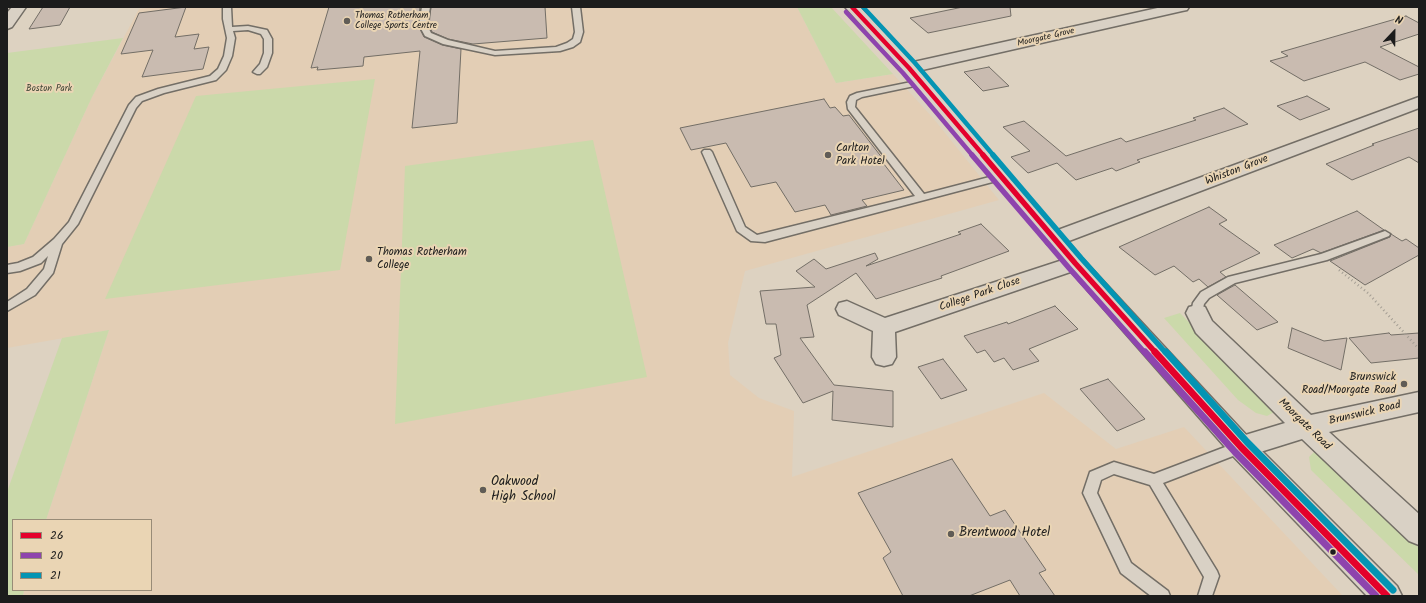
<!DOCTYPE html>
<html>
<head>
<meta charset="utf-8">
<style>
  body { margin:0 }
  #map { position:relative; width:1426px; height:603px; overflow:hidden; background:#ddd2c1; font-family:Kalam,sans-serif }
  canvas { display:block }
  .frame { position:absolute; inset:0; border:8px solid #1c1c1c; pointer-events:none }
  .legend { position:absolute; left:12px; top:519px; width:140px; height:72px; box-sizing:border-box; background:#ead5b4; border:1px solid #988b77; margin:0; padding:5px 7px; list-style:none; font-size:12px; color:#1c1c1c }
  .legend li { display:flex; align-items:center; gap:8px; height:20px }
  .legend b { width:20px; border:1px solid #988b77 }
  .north { position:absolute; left:1374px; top:12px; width:40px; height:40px; -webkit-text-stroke:3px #ead5b4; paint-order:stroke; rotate:22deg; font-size:11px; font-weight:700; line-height:16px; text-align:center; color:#1c1c1c }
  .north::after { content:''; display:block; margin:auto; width:14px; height:18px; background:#1c1c1c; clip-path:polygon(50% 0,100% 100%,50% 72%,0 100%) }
</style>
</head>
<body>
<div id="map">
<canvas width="1426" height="603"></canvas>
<div class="frame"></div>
<ul class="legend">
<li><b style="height:5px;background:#e4002b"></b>26</li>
<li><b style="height:5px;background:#8e44ad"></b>20</li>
<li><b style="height:5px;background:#0494b3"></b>21</li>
</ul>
<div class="north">N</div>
</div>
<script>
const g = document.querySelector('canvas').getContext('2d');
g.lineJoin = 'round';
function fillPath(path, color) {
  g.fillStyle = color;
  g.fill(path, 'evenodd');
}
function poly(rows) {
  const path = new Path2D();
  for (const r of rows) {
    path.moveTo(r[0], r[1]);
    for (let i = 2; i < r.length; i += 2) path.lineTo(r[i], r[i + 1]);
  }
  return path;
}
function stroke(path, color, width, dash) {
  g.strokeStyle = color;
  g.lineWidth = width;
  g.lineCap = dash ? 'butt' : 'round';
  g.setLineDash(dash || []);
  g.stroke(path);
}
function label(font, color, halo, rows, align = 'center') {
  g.font = font + ' Kalam,sans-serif';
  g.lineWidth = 4;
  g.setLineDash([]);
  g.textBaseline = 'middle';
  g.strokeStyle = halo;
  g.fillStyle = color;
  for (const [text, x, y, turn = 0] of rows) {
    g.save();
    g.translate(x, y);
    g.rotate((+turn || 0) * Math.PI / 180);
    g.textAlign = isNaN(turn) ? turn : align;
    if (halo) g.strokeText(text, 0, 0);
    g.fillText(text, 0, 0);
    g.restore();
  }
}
fillPath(poly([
  [156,7,797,7,836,83,893,74,933,118,999,200,745,271,728,343,730,375,759,398,794,411,792,477,1044,393,1116,449,1184,427,1343,596,23,596,24,590,151,590,151,520,46,520,109,330,7,348,7,247,24,244,92,97,139,9]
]), '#e3ceb5');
fillPath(poly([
  [797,7,831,7,893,74,836,83],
  [123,38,92,97,24,244,7,247,7,53],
  [375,79,340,270,105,299,196,96],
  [593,140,647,377,395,424,405,166],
  [1180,313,1276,411,1267,416,1256,413,1238,400,1164,318],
  [109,330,46,520,13,520,13,590,24,590,23,596,7,596,7,492,62,338],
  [1316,450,1419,548,1419,575,1311,470,1309,457]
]), '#cbd9aa');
const building = poly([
  [43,7,70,7,60,25,29,29,43,7],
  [186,7,175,37,199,34,194,49,209,47,203,69,142,77,153,50,121,54,139,13,186,7],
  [329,7,420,7,418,25,424,37,442,45,461,49,457,123,412,128,420,51,364,57,363,66,317,70,318,67,311,68,329,7],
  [431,7,545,7,547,38,473,44,448,39,432,32,429,25,431,7],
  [963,7,1010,7,1011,16,928,33,910,18,963,7],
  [1406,16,1419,23,1419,34,1380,47,1419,67,1419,74,1400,80,1365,62,1304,81,1270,61,1288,56,1281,52,1406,16],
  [989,67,1009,86,983,91,964,72,989,67],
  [1307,96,1330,109,1300,120,1277,106,1307,96],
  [824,99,830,108,835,107,843,116,849,115,883,159,880,159,904,190,862,200,867,206,831,215,825,205,795,212,776,182,751,187,726,143,691,150,680,128,824,99],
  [1224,108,1248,124,1137,160,1140,162,1116,171,1112,168,1076,180,1057,163,1028,173,1011,157,1030,151,1003,127,1024,121,1066,156,1121,138,1126,142,1196,120,1193,118,1224,108],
  [1419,128,1419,163,1409,157,1352,180,1326,164,1374,145,1372,144,1419,128],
  [1209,207,1227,220,1219,224,1260,253,1220,272,1226,277,1208,287,1199,279,1193,282,1174,266,1155,275,1119,247,1209,207],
  [1357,211,1384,230,1321,253,1313,249,1292,258,1274,245,1357,211],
  [981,224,1009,251,941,276,942,278,876,299,856,273,807,305,814,337,800,338,834,385,893,391,893,427,832,420,833,391,803,403,774,358,781,355,776,324,766,324,760,291,815,287,796,271,814,259,826,269,875,253,878,259,866,266,961,234,958,232,981,224],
  [1391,234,1402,241,1406,239,1419,248,1419,255,1365,285,1330,261,1390,237,1391,234],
  [1235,285,1278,322,1257,330,1217,295,1235,285],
  [1055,306,1078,329,1029,349,1039,361,1013,370,1004,358,994,362,985,350,977,353,964,336,1007,322,1008,324,1055,306],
  [1292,328,1324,341,1347,338,1341,370,1288,348,1292,328],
  [1389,333,1391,335,1419,333,1419,358,1371,363,1349,338,1389,333],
  [943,359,967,390,941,399,918,367,943,359],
  [1108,379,1145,419,1117,431,1080,389,1108,379],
  [952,459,990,516,1005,510,1046,570,1039,573,1055,596,1020,596,1010,580,969,596,903,596,883,558,891,552,858,493,952,459]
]);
fillPath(building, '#c9bbb0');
stroke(building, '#736e66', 1);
const service = poly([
  [223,7,231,7,232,27,248,26,267,30,272,39,272,53,267,67,260,74,257,74,253,72,260,64,264,53,264,39,261,34,248,30,233,31,235,38,232,56,226,70,216,80,164,93,142,101,136,108,78,224,62,244,53,273,35,295,7,311,7,302,27,289,44,269,48,256,41,263,20,271,7,273,7,265,18,263,33,257,54,239,69,222,129,105,136,97,158,89,210,76,218,69,224,56,227,38,223,19,223,7],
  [422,7,430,7,427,25,431,33,448,40,495,51,556,47,567,43,573,39,575,32,572,7,580,7,583,32,580,42,573,47,560,51,495,55,443,44,425,36,419,25,422,7],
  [921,80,924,80,924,84,862,97,856,100,855,107,924,194,1001,174,1004,175,1006,177,1004,179,765,242,751,241,737,231,702,152,704,150,710,150,712,152,745,227,757,235,915,196,848,109,847,102,850,96,857,93,921,80],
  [1385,231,1390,234,1389,236,1327,260,1235,283,1209,298,1204,304,1201,316,1193,316,1191,313,1193,303,1201,292,1228,277,1321,254,1385,231],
  [1241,441,1246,443,1247,447,1246,451,1163,483,1217,571,1219,576,1212,596,1198,596,1204,577,1150,485,1114,474,1101,480,1097,493,1131,563,1168,591,1170,596,1151,596,1121,573,1083,493,1090,472,1114,462,1154,474,1241,441]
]);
const minor = poly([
  [12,7,26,7,12,27,7,29,7,13,12,7],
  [1162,7,1189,7,1187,10,1182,11,909,73,903,71,901,68,903,65,909,63,1162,7],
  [1419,97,1419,108,1061,244,1054,246,1047,244,1044,239,1047,234,1419,97],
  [1075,256,1082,258,1086,263,1082,268,895,332,896,357,892,364,884,366,876,364,872,357,873,331,839,315,836,309,839,303,847,301,885,318,1075,256],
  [1197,305,1205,307,1212,321,1311,415,1419,392,1419,412,1329,432,1419,514,1419,545,1409,541,1302,439,1241,458,1232,455,1228,447,1232,439,1285,423,1196,333,1186,313,1189,307,1197,305]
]);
const primary = poly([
  [845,7,860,7,915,65,1082,258,1250,439,1397,586,1402,596,1367,596,1232,455,1068,268,903,71,845,7]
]);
stroke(service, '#736e66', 3);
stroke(minor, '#736e66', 3);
stroke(primary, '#736e66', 3);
stroke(poly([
  [1339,270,1368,293,1419,349]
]), '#a39d93', 2.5, [1, 3]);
fillPath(service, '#d9d1c5');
fillPath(minor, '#d9d1c5');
fillPath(primary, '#d9d1c5');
stroke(poly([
  [852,7,909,68,984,156]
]), '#e4002b', 4.5);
stroke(poly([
  [983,155,1075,263,1156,353]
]), '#e4002b', 5.5);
stroke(poly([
  [1155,352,1241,447,1387,596]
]), '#e4002b', 7);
stroke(poly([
  [846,12,903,73,973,156]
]), '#8e44ad', 4.5);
stroke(poly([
  [972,155,1069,268,1145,353]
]), '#8e44ad', 5.5);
stroke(poly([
  [1145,352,1235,452,1376,596]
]), '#8e44ad', 7);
stroke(poly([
  [863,7,915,63,994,156]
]), '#0494b3', 4.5);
stroke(poly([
  [993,155,1081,258,1166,353]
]), '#0494b3', 5.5);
stroke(poly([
  [1166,352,1247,442,1393,590]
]), '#0494b3', 7);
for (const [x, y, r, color] of [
  [347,21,4,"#605c56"],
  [828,155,4,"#605c56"],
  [369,259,4,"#605c56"],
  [1404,384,4,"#605c56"],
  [483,490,4,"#605c56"],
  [951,534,4,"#605c56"],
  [1333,552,3.5,"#1c1c1c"]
]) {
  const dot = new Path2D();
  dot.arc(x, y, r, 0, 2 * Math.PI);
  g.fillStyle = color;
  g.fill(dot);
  stroke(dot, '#ead5b4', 1.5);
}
label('9px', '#1c1c1c', '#ead5b4', [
  ["Thomas Rotherham",355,16],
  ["College Sports Centre",355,26]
], 'left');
label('9px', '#1c1c1c', '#ead5b4', [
  ["Moorgate Grove",1046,38,-13]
]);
label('9px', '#3c4335', '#ead5b4', [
  ["Boston Park",49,89]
]);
label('11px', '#1c1c1c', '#ead5b4', [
  ["Carlton",836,149],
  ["Park Hotel",836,162],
  ["Thomas Rotherham",377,253],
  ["College",377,266],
  ["Brunswick",1396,378,"right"],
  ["Road/Moorgate Road",1396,391,"right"]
], 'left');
label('11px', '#1c1c1c', '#ead5b4', [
  ["Whiston Grove",1237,171,-21],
  ["College Park Close",980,295,-19],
  ["Brunswick Road",1365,414,-13],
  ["Moorgate Road",1304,425,44]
]);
label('13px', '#1c1c1c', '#ead5b4', [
  ["Oakwood",491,483],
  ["High School",491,498],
  ["Brentwood Hotel",959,534]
], 'left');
</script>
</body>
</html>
